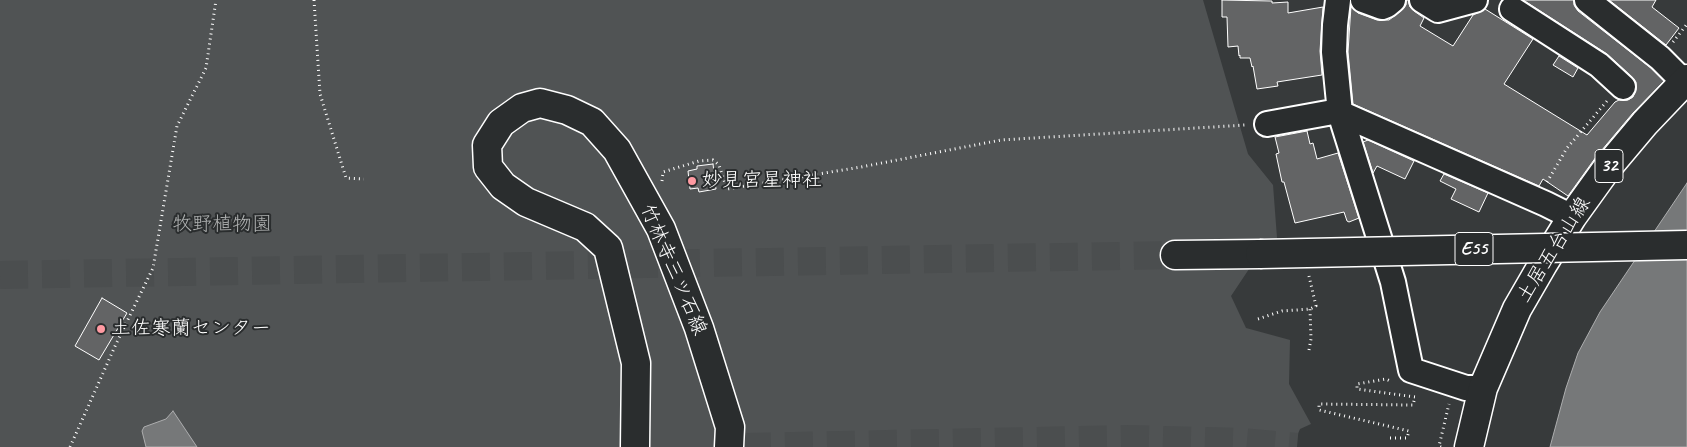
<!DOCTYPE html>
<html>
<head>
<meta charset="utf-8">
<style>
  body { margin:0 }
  canvas { display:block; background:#373a3b }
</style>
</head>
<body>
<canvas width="1687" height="447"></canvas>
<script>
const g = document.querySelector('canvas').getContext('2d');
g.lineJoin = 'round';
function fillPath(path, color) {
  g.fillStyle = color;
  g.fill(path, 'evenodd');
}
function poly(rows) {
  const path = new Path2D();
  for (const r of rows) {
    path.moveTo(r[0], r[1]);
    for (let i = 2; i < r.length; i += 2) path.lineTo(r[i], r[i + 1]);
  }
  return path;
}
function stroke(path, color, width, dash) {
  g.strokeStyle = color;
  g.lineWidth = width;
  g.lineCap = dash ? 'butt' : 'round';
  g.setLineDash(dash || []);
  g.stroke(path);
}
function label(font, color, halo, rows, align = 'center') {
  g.font = font + ' Caveat,"Klee One",sans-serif';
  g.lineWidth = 4;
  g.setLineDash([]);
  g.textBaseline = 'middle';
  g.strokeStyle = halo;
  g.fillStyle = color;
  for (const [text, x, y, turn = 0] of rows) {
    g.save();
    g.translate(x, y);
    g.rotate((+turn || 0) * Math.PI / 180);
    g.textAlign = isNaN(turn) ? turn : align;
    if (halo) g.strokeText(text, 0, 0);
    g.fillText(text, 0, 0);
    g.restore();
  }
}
fillPath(poly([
  [0,0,1203,0,1248,154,1273,185,1277,238,1251,266,1231,296,1246,328,1290,340,1289,384,1311,424,1300,429,1294,443,1295,447,0,447]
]), '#505354');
const water = poly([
  [1687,183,1687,447,1550,447,1566,388,1578,353,1600,312,1687,183],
  [173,411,197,447,146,447,142,431,144,427,166,419,173,411]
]);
fillPath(water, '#767879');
stroke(water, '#adaeaf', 1);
const building = poly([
  [1222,0,1272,1,1272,3,1288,2,1288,13,1323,7,1320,51,1322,75,1277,82,1278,86,1257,89,1253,66,1252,67,1250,58,1240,58,1240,55,1239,56,1238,46,1228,47,1227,17,1222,17,1222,0],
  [1406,0,1408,0,1410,7,1414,11,1424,18,1420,26,1453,46,1473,15,1485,9,1533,39,1504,84,1587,135,1615,102,1619,100,1628,100,1633,97,1636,89,1636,82,1632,77,1607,54,1523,0,1574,0,1574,5,1578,11,1651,68,1664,81,1633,113,1596,157,1568,196,1543,179,1539,186,1353,104,1348,52,1351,6,1358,13,1377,20,1389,20,1402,10,1406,5,1406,0],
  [1609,0,1656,0,1652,7,1679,28,1666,45,1609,0],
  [1559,56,1578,68,1573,77,1553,65,1559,56],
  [1307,131,1310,144,1313,143,1317,159,1338,153,1359,218,1349,222,1347,221,1344,212,1295,223,1284,182,1282,182,1276,154,1279,153,1275,137,1307,131],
  [1368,140,1414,161,1405,179,1377,166,1373,173,1363,142,1368,140],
  [713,164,716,189,699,192,698,188,690,189,688,171,697,169,697,166,713,164],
  [1444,174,1488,193,1479,212,1451,199,1456,189,1440,181,1444,174],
  [102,298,127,313,99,360,75,346,102,298]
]);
fillPath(building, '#636465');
stroke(building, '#fff', 1);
stroke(poly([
  [743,447,1129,439,1242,442,1297,447]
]), '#4b4e4f', 28, [28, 14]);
stroke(poly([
  [0,275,1175,255]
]), '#4b4e4f', 28, [28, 14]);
const minor = poly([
  [1338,0,1335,25,1334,52,1340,113,1393,282,1411,370,1466,388,1483,388],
  [1363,0,1382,7,1387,5,1393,0],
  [1422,0,1438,10,1475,0],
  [1587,0,1660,58,1684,82],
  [1512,9,1599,65,1623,87],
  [1267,124,1333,112,1340,113,1546,204,1572,217]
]);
const secondary = poly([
  [635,447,636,363,608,248,585,227,526,202,503,186,488,167,487,145,501,123,522,108,540,103,567,110,592,122,617,150,661,229,699,328,730,427,729,447]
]);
const primary = poly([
  [1469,447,1483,388,1517,309,1543,264,1572,217,1608,167,1645,123,1687,79]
]);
const motorway = poly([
  [1175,255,1260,254]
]);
stroke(minor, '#fff', 28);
stroke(secondary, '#fff', 31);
stroke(primary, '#fff', 31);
stroke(motorway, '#fff', 31);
stroke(poly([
  [314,0,320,94,346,178,364,179],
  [1673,42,1687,24],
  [662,181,663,172,699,161,713,160,719,165,727,189,861,167,1001,140,1245,125],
  [1547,182,1567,148,1607,101],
  [1258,319,1282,311,1310,309,1316,306,1309,276],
  [1309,350,1311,339,1310,309],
  [1390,438,1407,438,1409,431,1319,410,1319,404,1413,405,1415,397,1357,389,1357,384,1386,379,1392,382],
  [70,447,116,344,153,268,177,126,206,68,216,0],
  [1441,447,1439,446,1449,404]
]), '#fff', 3, [1, 4]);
stroke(minor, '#2a2d2e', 24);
stroke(secondary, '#2a2d2e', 28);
stroke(primary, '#2a2d2e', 28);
stroke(motorway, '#2a2d2e', 28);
const motorwayBridge = poly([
  [1260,254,1687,245]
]);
stroke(motorwayBridge, '#fff', 31, []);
stroke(motorwayBridge, '#2a2d2e', 28);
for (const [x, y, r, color] of [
  [692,181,5,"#ff9aa2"],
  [101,329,5,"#ff9aa2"]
]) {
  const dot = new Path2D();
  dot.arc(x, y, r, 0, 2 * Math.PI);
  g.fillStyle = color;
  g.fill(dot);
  stroke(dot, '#2a2d2e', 2);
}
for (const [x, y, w] of [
  [1609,166,28],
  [1474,249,38]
]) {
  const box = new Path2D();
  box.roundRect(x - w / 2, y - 16.5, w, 33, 4);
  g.fillStyle = '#2a2d2e';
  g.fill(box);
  stroke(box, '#fff', 1);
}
label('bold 19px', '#fff', null, [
  ["32",1609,166],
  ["E55",1474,249]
]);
label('20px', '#fff', '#2a2d2e', [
  ["妙見宮星神社",702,181],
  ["土佐寒蘭センター",111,329]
], 'left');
label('20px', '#b0b2b2', '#2a2d2e', [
  ["牧野植物園",222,225]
]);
label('20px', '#fff', '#2a2d2e', [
  ["土居五台山線",1554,250,-58],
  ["竹林寺三ツ石線",673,270,67]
]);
</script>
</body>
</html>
